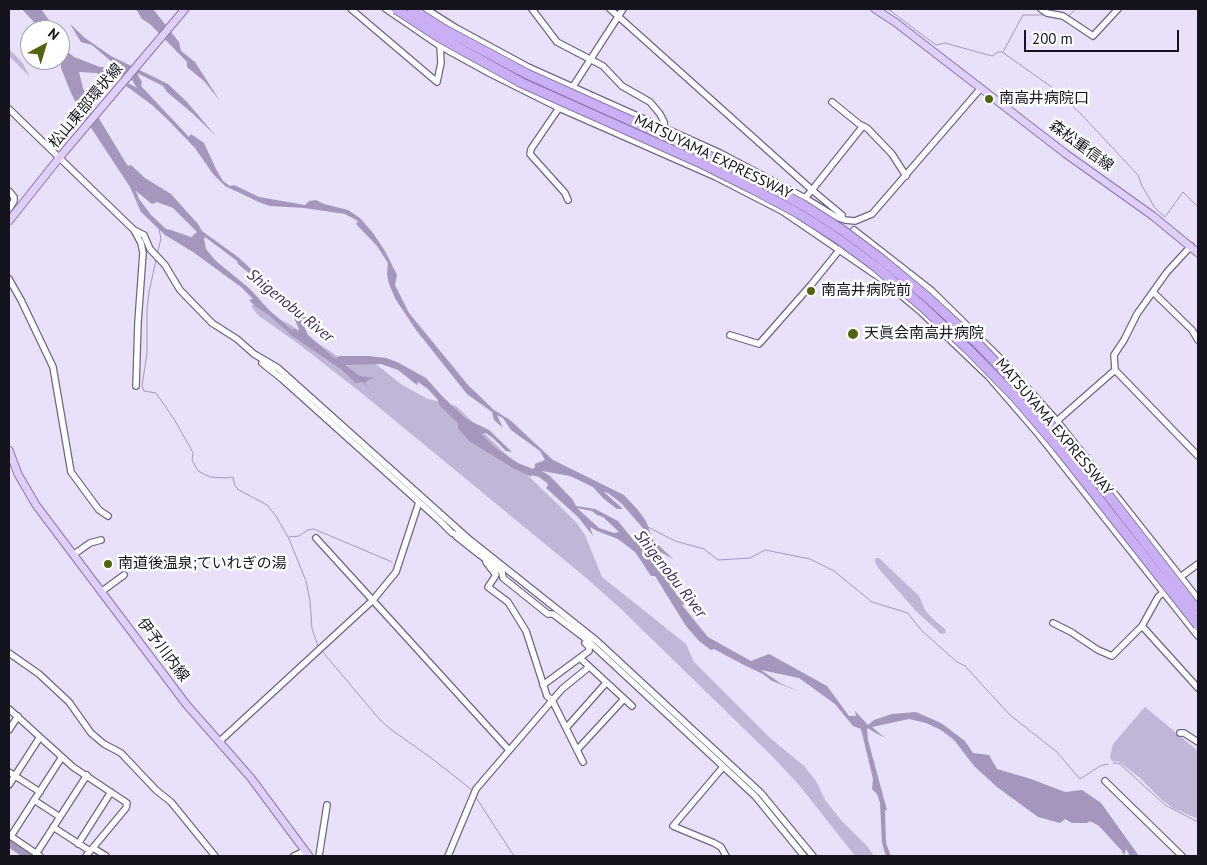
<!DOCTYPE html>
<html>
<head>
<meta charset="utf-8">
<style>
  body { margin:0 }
  #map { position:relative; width:1207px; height:865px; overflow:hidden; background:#e9e0fa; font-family:"PT Sans",sans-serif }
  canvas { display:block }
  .frame { position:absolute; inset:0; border:10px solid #17131e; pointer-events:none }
  .north { position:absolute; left:20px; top:20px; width:50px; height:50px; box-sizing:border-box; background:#fff; border:1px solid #a2a1a5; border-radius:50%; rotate:39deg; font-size:14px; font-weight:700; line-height:20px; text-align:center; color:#17131e }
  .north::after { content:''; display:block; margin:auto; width:18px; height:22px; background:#51640d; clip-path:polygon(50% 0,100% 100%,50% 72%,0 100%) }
  .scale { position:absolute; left:1024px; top:30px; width:155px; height:22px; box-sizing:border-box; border:2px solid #17131e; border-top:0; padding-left:6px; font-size:15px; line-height:18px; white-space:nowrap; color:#17131e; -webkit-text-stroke:4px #fff; paint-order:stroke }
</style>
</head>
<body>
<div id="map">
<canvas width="1207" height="865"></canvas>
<div class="frame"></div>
<div class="north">N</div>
<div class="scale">200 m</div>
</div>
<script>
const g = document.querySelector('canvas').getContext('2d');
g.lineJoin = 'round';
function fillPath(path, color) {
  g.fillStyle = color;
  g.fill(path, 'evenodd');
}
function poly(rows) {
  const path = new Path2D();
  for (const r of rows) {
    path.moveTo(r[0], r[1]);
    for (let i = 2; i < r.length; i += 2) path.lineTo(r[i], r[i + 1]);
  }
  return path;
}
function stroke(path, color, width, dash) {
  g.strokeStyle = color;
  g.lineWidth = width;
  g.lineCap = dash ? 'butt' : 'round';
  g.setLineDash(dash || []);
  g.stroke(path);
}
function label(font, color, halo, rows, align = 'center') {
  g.font = font + ' "PT Sans","Noto Sans JP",sans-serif';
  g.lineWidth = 5;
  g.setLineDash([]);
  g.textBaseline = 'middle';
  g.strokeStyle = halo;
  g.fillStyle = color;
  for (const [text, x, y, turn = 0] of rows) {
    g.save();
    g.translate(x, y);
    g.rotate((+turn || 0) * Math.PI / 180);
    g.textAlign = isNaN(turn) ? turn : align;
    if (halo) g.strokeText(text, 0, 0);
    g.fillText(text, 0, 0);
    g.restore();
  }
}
fillPath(poly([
  [9,49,22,62,30,77,9,56],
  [255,304,261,310,291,325,340,358,360,363,376,364,402,385,428,399,456,406,576,522,585,535,602,577,686,644,694,662,769,737,804,766,816,781,825,800,841,820,867,846,874,856,855,856,800,786,774,758,620,608,584,576,359,391,296,342,259,316,251,306],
  [876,558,879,558,919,596,925,610,933,619,945,629,946,633,941,634,917,612,879,569,875,562],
  [1145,707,1198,751,1198,819,1173,808,1163,801,1139,777,1119,762,1112,761,1110,757,1113,744]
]), '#c1b6d5');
fillPath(poly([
  [22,9,41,9,56,30,41,30],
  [136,9,153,9,179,42,181,51,195,62,220,101,204,81,187,67,187,62,150,24,142,19],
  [70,24,85,38,111,56,168,84,187,102,215,135,192,113,167,92,163,86,137,73,142,82,141,86,189,137,191,134,204,143,216,169,223,181,230,186,234,185,259,197,305,205,309,201,316,200,324,204,348,210,360,218,373,233,385,251,397,275,395,285,409,313,468,385,494,410,510,420,553,460,624,495,638,510,646,521,653,540,673,559,657,550,664,569,676,594,685,604,682,605,708,637,751,661,769,654,827,686,849,716,856,716,855,711,868,725,874,720,892,714,916,712,941,723,965,741,973,753,989,755,997,769,1031,779,1065,792,1082,790,1101,803,1139,856,1130,856,1126,849,1124,856,1122,851,1099,826,1090,821,1087,823,1072,823,1065,819,1060,823,1038,817,997,787,974,766,954,740,941,730,926,723,909,719,872,727,885,738,867,728,868,740,887,810,885,810,886,843,891,856,886,856,882,843,880,803,877,794,872,789,873,779,861,729,853,726,835,704,799,678,761,670,780,683,801,692,772,681,763,674,744,665,714,649,711,650,699,641,686,626,655,576,651,576,635,552,618,539,597,531,590,527,593,536,578,517,546,488,548,485,547,483,539,477,531,475,532,477,513,468,469,441,458,428,458,423,441,407,437,399,428,389,418,382,417,385,398,370,381,364,345,365,360,376,375,378,368,380,365,383,370,391,363,382,356,383,342,370,291,335,270,316,256,307,249,300,253,299,241,287,193,252,165,235,141,212,130,187,80,111,71,93,61,68,60,38,64,49,74,57,100,67,119,68,92,45,81,42],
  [79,72,97,73,99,75,117,76,132,80,137,88,128,83,126,86,152,105,167,119,195,148,213,174,225,186,261,203,270,206,304,208,345,214,358,221,356,224,377,246,388,263,387,274,389,284,396,300,416,330,467,394,492,412,494,420,503,428,497,415,503,418,511,430,540,451,545,460,535,464,535,467,533,469,518,463,497,449,481,434,486,433,494,439,506,451,512,452,489,430,466,419,443,397,426,378,397,362,386,358,369,356,339,356,336,359,333,357,308,335,299,315,325,339,311,323,292,304,281,297,238,257,202,231,198,224,171,194,145,178,131,165,130,166,127,165,88,100,83,88],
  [136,191,152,204,157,202,173,208,197,232,191,237,171,230,166,229,151,215,139,199],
  [205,237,237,261,238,264,255,278,249,275,252,280,268,295,289,307,299,329,298,331,295,329,292,330,269,310,250,289,216,261,206,249,204,239],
  [542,471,570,476,593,487,604,499,617,509,623,509,604,492,608,493,621,503,648,534,640,534,640,542,635,542,618,521,595,509,576,506,573,500,550,476],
  [577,508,592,511,597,515,603,517,619,532,614,533,599,528]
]), '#a597bc');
stroke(poly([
  [888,9,936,45,945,43,992,56,998,52,1002,52,1053,88,1081,114,1138,175,1142,186,1155,208,1165,217,1183,192,1198,207],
  [1067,17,1076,9],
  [1003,52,1023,15,1045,15],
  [157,254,161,239,159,229],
  [156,260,149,292,147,309,147,353,142,386,144,391,156,393,174,419,190,447,193,453,192,460,198,471,210,477,226,478,233,477,235,486,239,490,267,505,276,516,289,539,306,581,310,601,312,629,318,646],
  [648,527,675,541,704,549,718,560,750,558,765,550,810,559,834,571,872,602,908,613,921,630,957,662,965,666,1010,715,1057,752,1080,779,1100,766,1108,764],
  [289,537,299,536,308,530,314,529,392,562],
  [322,651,380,720,393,731,430,757,472,790],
  [1113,763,1120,764,1165,805,1198,822],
  [475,796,514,856]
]), '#a597bc', 1);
stroke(poly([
  [9,842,29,856]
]), '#a597bc', 9);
const minor = poly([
  [351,9,437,82,441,63,440,46],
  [386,9,440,46,491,74,559,108,716,177,782,211,880,278,921,312,988,376,1039,435,1198,636],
  [426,9,456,28,528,67,720,153,805,198,836,217,845,220,855,221,872,214,981,88],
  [532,9,557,42,603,66,622,86,650,102,660,114,664,122,665,129],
  [610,9,812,190,805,198],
  [1041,9,1047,13,1063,16,1093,36,1118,9],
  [572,88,623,9],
  [832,102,859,124,867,128,892,154,906,176],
  [559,108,531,149,530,154,565,193,568,200],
  [9,109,134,230,141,243,143,253,138,322,136,386],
  [9,191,14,197,14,201,9,209],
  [842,219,842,215,812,190,863,126],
  [134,230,144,235,150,249,165,265,180,290,212,323,237,339,254,354,278,368,470,540,597,641,761,793,813,856],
  [854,230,932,291,1004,362,1057,421,1198,599],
  [1191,246,1167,272,1137,314,1124,340,1114,355,1115,370,1198,456],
  [9,279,21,300,53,367,71,472,99,510,108,516],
  [1153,292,1192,330,1198,340],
  [730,335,759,344,811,285,841,248],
  [262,363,282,379,439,520,452,533,467,538],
  [1057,421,1115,370],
  [456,536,480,555],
  [316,538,509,750],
  [479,554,502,572,503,578,548,614,553,614,586,639,755,796,804,856],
  [73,555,90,543,101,540],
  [486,562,496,575,488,587,508,602,526,631,547,696,552,700,583,762],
  [1179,578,1198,564],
  [101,592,124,575],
  [1053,623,1071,632,1098,650,1112,656,1142,626,1158,597,1165,591],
  [1142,626,1198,688],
  [9,653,39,674,69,702,91,733,104,744,121,753,156,790,171,802,215,856],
  [580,658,632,706],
  [543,685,589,651,589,647,585,643],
  [9,709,73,767,127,803,126,808,86,856],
  [566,728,606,683],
  [9,730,18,716],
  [1180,733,1184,733,1198,742],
  [220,741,373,600,396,572,419,502],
  [577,750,624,699],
  [723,767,673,826,714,843,721,847,726,856],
  [9,772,40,792],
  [1105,781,1182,856],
  [9,785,40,737],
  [34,800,60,817],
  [53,827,90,851],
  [9,835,40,856],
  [11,836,62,757],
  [78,844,111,792],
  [93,848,106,856],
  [36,854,87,775],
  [294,856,305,851],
  [319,856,327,805],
  [448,856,476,789,562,689,589,667]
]);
const major = poly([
  [875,9,895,22,1066,154,1153,216,1198,253],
  [9,221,59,158,185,9],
  [9,450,18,474,36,505,186,704,251,778,309,856]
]);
stroke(minor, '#706582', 8);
stroke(major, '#8b78aa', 9);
stroke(minor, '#fff', 5.5);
stroke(major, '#dfcff9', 7);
const highwayBridge = poly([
  [396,9,439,37,522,83,703,164,753,189,798,213,837,238,875,266,922,306,969,350,1015,397,1057,446,1198,625],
  [412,9,443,29,527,74,707,155,757,180,803,205,842,230,881,259,928,298,977,343,1022,390,1105,491,1198,611]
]);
stroke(highwayBridge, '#8b78aa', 11, []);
stroke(highwayBridge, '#caaff5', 9);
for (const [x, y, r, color] of [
  [989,99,5,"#51640d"],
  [811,291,5,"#51640d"],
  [853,334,6,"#51640d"],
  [108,564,5,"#51640d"]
]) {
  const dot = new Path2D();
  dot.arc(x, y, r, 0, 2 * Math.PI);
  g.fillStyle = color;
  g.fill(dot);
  stroke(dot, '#fff', 2);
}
label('15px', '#17131e', '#fff', [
  ["南高井病院口",999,99],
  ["南高井病院前",821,291],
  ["天眞会南高井病院",864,334],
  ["南道後温泉;ていれぎの湯",118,564]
], 'left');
label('15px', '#17131e', '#fff', [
  ["松山東部環状線",86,106,-50],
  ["森松重信線",1081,146,36],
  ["MATSUYAMA EXPRESSWAY",713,157,26],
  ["MATSUYAMA EXPRESSWAY",1054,427,50],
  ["伊予川内線",163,650,53]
]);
label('italic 16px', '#402b5b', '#fff', [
  ["Shigenobu River",290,306,39],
  ["Shigenobu River",670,574,52]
]);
</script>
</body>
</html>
